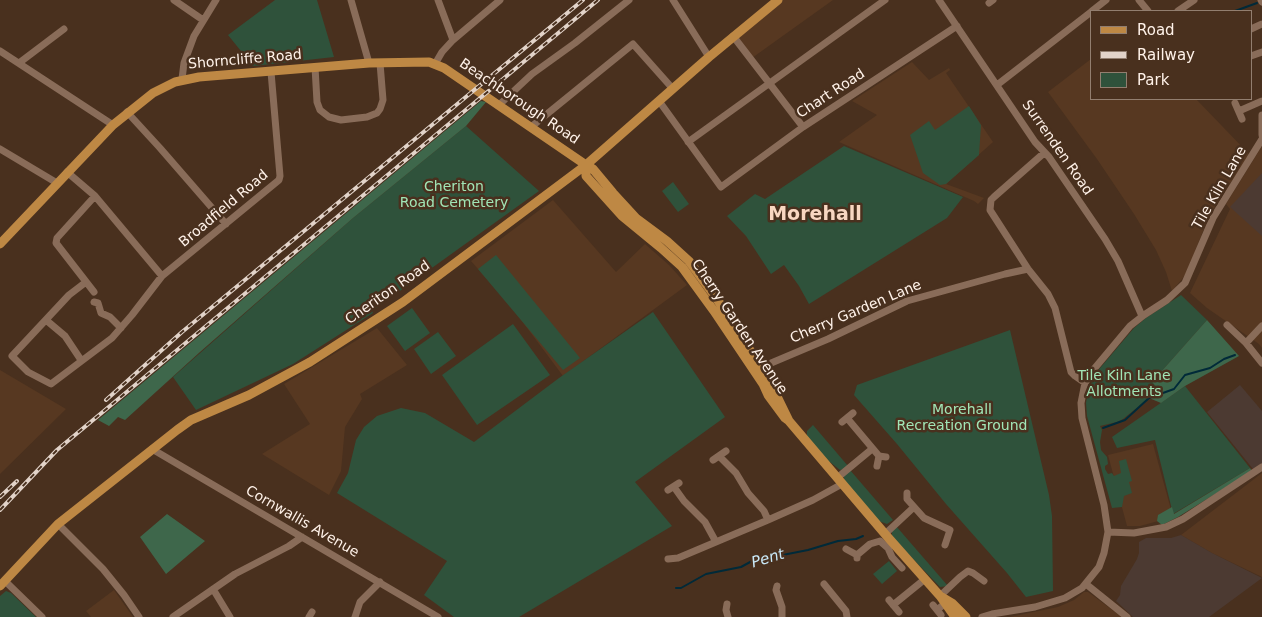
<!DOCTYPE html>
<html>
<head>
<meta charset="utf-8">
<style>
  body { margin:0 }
  #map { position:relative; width:1262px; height:617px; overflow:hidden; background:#49301e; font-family:"DejaVu Sans",sans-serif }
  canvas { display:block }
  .legend { position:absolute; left:1090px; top:10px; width:162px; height:90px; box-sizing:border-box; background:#49301e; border:1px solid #927e6f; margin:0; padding:6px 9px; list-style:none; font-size:15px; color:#fff2e9 }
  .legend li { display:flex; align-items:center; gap:10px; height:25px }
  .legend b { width:25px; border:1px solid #927e6f }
</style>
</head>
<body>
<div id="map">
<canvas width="1262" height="617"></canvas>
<ul class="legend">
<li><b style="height:6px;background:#be8844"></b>Road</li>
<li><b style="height:6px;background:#e2d3c9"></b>Railway</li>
<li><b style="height:14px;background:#2f523b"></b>Park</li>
</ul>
</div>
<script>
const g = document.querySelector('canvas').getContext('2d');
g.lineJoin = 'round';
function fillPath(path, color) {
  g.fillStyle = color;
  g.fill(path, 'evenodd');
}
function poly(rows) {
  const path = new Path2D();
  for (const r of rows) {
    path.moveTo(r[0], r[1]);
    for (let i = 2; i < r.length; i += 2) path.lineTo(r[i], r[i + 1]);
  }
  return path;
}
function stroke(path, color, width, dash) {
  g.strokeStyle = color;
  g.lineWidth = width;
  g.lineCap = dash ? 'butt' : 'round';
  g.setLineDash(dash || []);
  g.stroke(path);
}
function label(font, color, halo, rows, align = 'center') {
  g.font = font + ' "DejaVu Sans",sans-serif';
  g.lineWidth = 5;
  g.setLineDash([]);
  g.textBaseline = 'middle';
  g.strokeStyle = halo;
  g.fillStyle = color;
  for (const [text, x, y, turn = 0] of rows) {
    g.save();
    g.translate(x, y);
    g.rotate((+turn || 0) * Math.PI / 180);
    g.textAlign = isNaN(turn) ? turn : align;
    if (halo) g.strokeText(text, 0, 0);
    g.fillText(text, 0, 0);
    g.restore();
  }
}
fillPath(poly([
  [781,0,833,0,752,58,736,36],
  [1091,59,1091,99,1196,99,1249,154,1209,216,1188,269,1183,278,1172,291,1166,272,1156,250,1134,214,1097,159,1048,92],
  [912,62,929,80,949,68,950,70,946,73,993,142,946,184,984,198,978,204,974,201,839,142,877,115,852,101],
  [1262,146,1262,348,1259,344,1207,308,1190,293,1230,209,1226,204],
  [553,200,616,272,645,244,669,265,687,285,563,376,513,309,471,261],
  [377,328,407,365,360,394,362,399,345,427,341,471,329,495,262,454,310,424,284,384],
  [0,370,66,409,0,474],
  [1153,444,1173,517,1140,526,1127,526,1108,455],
  [1262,473,1262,577,1212,553,1181,535],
  [114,590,133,617,91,617,86,611],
  [1084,592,1088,592,1122,617,1010,617,1058,607,1074,600]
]), '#573821');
fillPath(poly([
  [1262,173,1262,236,1230,207],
  [1240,385,1262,411,1262,463,1253,469,1207,412],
  [1181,535,1212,553,1262,578,1209,617,1133,617,1116,601,1120,595,1121,586,1137,559,1139,553,1139,542,1146,538,1171,538]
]), '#4c3a32');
fillPath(poly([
  [275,0,317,0,334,57,253,66,228,35],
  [969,106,981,125,979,155,946,184,940,185,923,173,910,135,929,121,935,130],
  [466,126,539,191,372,311,373,313,293,364,196,410,173,377,353,218],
  [844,146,963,197,947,218,809,304,799,286,784,265,771,274,746,236,727,216,755,194,765,199],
  [673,182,689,204,678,212,662,191],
  [496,255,580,358,563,370,478,269],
  [1181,295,1207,320,1152,382,1159,390,1123,419,1117,422,1100,426,1102,430,1100,442,1101,450,1107,457,1108,464,1105,466,1105,469,1108,474,1112,473,1114,476,1121,473,1119,461,1126,459,1132,481,1129,482,1132,493,1124,496,1122,507,1112,508,1087,416,1086,403,1088,391,1095,374,1134,328,1146,318],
  [412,308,430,333,405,351,387,326],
  [653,312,725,417,635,482,672,526,519,617,454,617,424,595,447,561,337,493,348,473,356,440,364,427,377,416,401,408,425,413,474,442,559,378],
  [513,324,550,375,477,425,442,375],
  [1010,330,1049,495,1052,516,1053,591,1026,597,1007,573,946,504,897,444,854,395,857,385],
  [438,332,456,356,431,374,414,349],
  [1185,386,1250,468,1173,514,1155,440,1117,448,1112,437],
  [813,425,848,466,844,469,840,470,830,462,828,462,807,438,807,431],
  [850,470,893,520,887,524,879,521,844,481,844,476],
  [896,526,948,586,940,587,892,537,892,531],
  [889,561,897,571,882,584,873,574],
  [6,591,11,593,36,617,0,617,0,596]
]), '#2f523b');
fillPath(poly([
  [481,101,486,102,466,126,353,218,200,352,125,420,118,417,109,426,98,420],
  [1207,320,1239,356,1185,386,1161,403,1149,398,1159,390,1152,382],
  [1250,468,1252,471,1178,517,1162,525,1157,521,1158,515,1172,507,1174,514],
  [167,514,205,541,166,574,140,537]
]), '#3e674b');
stroke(poly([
  [1235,11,1257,3],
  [1103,428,1125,420,1149,398,1174,389,1185,375,1210,368,1224,359,1235,355],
  [676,588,681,588,706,574,741,567,752,561,808,550,838,541,856,539,863,536]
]), '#002a39', 2);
stroke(poly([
  [174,0,203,20],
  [351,0,369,63],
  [438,0,453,40],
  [673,0,709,57],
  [939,0,1035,142,1049,157,1105,239,1118,261,1142,316],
  [1139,0,1148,11],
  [1261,0,1262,2],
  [989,3,993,0],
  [1092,11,1106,0],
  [1178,11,1194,0],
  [1251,29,1262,24],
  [733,36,803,127],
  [0,51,113,125],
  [1251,56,1262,52],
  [19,63,64,29],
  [435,64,442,52,453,40,500,0],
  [315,67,317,102,320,110,329,117,341,120,367,117,377,113,380,109,383,100,380,63],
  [182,79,184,63,194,36,216,0],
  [997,85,1091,12],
  [659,101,721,187,803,127,957,26],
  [1235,103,1242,119],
  [499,105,532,74,575,43,629,0],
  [1239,111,1262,101],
  [127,112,160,148,226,224],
  [1262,115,1262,135],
  [531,127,633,44,673,89],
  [688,142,885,0],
  [0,149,57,183],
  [1044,153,994,197,991,200,990,210,1028,269,1048,294,1055,308,1071,372,1075,376,1085,383],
  [67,172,95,196,162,276],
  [86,282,69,295,12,356,28,372,51,384,112,338,132,315,162,276,279,180,280,176,271,72],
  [94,292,56,243,57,238,95,196],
  [94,302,98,303,101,313,110,317,121,328],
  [46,320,65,336,81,360],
  [1227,325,1246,343,1262,363],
  [1246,343,1262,326],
  [757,369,828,339,907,301,1005,274,1028,269],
  [847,418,879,456,886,457],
  [842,422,853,413],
  [152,449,438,617],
  [719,456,736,473,748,493,764,511,768,520],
  [713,460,726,451],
  [877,466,879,456],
  [837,478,872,449],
  [674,487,684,501,705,522,716,542],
  [668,490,679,483],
  [907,493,907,499,924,518,950,530,945,545],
  [58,524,103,569,124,595,139,617],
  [1108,532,1134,533,1166,527,1183,519,1262,467],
  [885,534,914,507],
  [846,549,857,555,857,558],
  [857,555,870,544,880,541,888,548,892,557,902,568],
  [668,559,678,558,768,520,813,500,842,484],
  [5,581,42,617],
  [824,584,846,611,847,617],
  [1086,584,1127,617],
  [777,586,776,590,782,607,782,617],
  [213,589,230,617],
  [940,596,960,577,968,571,973,573,984,581],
  [889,600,899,612],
  [727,604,726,610,728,617],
  [893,605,925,579],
  [933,605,941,615],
  [937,610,948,601],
  [173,617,235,574,289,546,302,537],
  [309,617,312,612],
  [355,617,360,602,380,582],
  [982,617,992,614,1035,607,1065,598,1082,588,1099,567,1104,553,1108,532,1104,505,1082,418,1081,403,1085,383,1094,369,1130,326,1144,315,1167,300,1185,283,1213,218,1262,139]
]), '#896c59', 7);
stroke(poly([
  [586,165,586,176,622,216,661,248,682,267,714,311,763,384,768,395,785,418,789,421,885,534,940,596,955,617],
  [0,244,113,125,153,93,175,82,199,77,369,63,429,62,444,68,586,165,593,169,613,193,636,218,667,241,689,261,717,299,769,380,789,421],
  [0,586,58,524,177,430,191,420,249,395,310,362,403,302,586,165,709,57,778,0],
  [942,597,952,603,966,617]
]), '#be8844', 9);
const rail = poly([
  [106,400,182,332,583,0],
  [0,497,17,481],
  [0,510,57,450,598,0]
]);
stroke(rail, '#e2d3c9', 4);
stroke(rail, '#49301e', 2, [5.5]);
label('14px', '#fff2e9', '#49301e', [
  ["Shorncliffe Road",245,60,-5],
  ["Chart Road",831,94,-33],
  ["Beachborough Road",519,102,34],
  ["Surrenden Road",1057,148,55],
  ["Tile Kiln Lane",1220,188,-60],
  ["Broadfield Road",224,209,-40],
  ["Cheriton Road",388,293,-35],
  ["Cherry Garden Lane",856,312,-23],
  ["Cherry Garden Avenue",739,327,56],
  ["Cornwallis Avenue",302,522,30]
]);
label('14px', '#a1e5b6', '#49301e', [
  ["Cheriton",454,187],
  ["Road Cemetery",454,203],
  ["Tile Kiln Lane",1124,376],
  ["Allotments",1124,392],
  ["Morehall",962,410],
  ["Recreation Ground",962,426]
]);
label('italic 15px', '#c9e8f7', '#49301e', [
  ["Pent",768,559,-16]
]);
label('bold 19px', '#f8d7c1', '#49301e', [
  ["Morehall",815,215]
]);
</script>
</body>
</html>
